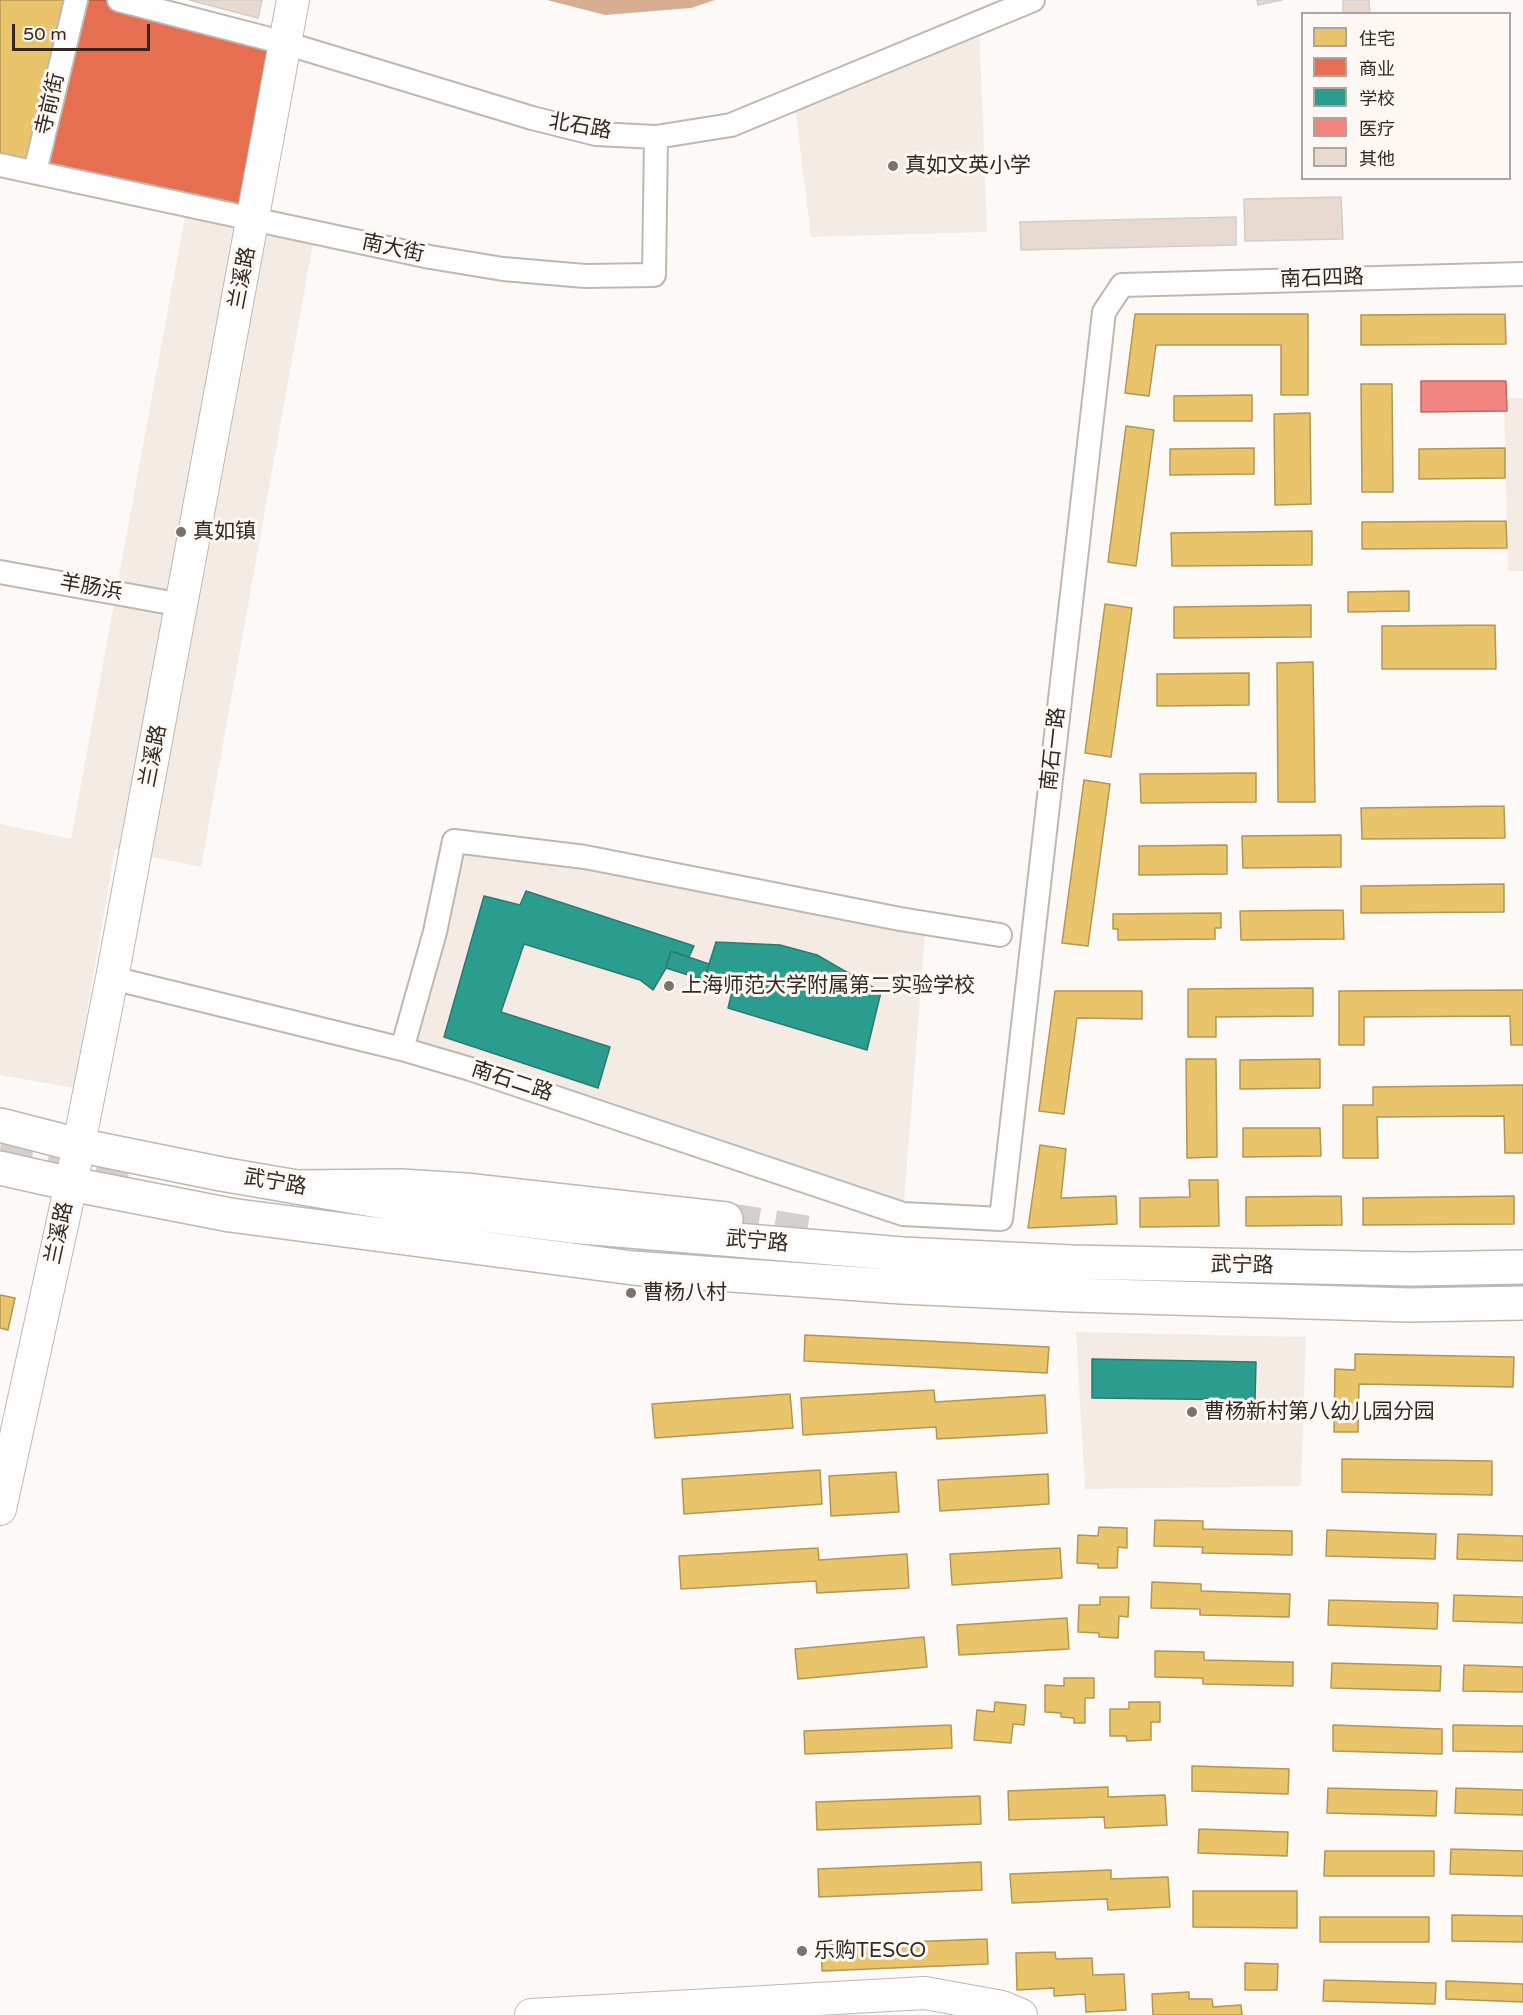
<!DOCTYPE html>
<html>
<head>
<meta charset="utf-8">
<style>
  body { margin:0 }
  #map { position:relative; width:1523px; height:2015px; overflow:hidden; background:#fcf9f6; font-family:"Varela Round","Noto Sans SC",sans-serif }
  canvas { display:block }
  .legend { position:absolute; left:1301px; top:12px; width:210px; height:168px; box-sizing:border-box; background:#fef8f4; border:2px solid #ada5a0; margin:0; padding:8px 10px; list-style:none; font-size:18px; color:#342922 }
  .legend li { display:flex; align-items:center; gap:12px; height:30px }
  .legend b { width:30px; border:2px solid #ada5a0 }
  .scale { position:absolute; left:12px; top:24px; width:138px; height:27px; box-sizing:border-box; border:3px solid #342922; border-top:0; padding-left:8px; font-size:18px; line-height:21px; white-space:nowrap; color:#342922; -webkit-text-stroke:4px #fef8f4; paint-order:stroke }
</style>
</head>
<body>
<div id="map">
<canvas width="1523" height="2015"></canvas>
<ul class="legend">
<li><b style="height:16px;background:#e9c46a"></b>住宅</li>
<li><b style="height:16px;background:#e76f51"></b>商业</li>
<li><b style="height:16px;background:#2a9d8f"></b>学校</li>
<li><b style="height:16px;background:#f28482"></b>医疗</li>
<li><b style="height:16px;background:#e8dad1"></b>其他</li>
</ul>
<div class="scale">50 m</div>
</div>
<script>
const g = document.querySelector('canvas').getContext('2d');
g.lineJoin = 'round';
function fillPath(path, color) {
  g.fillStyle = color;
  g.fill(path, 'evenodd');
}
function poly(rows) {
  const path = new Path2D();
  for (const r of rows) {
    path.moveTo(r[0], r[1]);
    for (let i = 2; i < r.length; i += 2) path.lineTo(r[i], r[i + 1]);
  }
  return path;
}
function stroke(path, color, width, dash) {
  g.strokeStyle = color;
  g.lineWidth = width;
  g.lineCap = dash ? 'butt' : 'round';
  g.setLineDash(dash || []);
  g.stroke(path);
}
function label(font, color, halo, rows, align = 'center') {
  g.font = font + ' "Varela Round","Noto Sans SC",sans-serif';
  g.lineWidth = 6;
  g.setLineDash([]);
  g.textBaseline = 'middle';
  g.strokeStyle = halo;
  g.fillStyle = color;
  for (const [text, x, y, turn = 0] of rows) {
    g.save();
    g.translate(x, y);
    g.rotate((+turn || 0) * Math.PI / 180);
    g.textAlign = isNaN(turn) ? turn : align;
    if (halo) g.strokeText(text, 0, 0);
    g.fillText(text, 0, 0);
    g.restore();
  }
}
fillPath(poly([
  [979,22,987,232,811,237,794,100],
  [187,205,315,232,201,867,115,849,74,1088,0,1075,0,824,71,839],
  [1504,398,1523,398,1523,571,1508,571],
  [454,841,926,923,903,1214,402,1049],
  [1076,1332,1306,1337,1301,1486,1085,1489]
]), '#f5ebe5');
fillPath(poly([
  [547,0,715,0,691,8,605,15]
]), '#d9ad92');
const homes = poly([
  [0,0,76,0,35,172,0,165,0,0],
  [1135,314,1308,314,1308,395,1281,395,1281,345,1156,345,1149,396,1125,393,1135,314],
  [1505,314,1506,344,1361,345,1361,315,1505,314],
  [1361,384,1392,384,1393,492,1362,492,1361,384],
  [1252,395,1252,421,1174,421,1174,396,1252,395],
  [1310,413,1311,504,1275,505,1274,414,1310,413],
  [1126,426,1154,430,1136,566,1108,562,1126,426],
  [1254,448,1254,474,1170,475,1170,449,1254,448],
  [1505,448,1505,478,1419,479,1419,449,1505,448],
  [1506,521,1507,548,1362,549,1362,522,1506,521],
  [1312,531,1312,565,1172,566,1171,533,1312,531],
  [1409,591,1409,611,1348,612,1348,592,1409,591],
  [1105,604,1132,608,1111,757,1085,753,1105,604],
  [1311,605,1311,637,1174,638,1174,607,1311,605],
  [1495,625,1496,669,1382,669,1382,626,1495,625],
  [1313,662,1315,802,1278,802,1277,663,1313,662],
  [1249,673,1249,705,1157,706,1157,674,1249,673],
  [1256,773,1256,802,1141,803,1140,774,1256,773],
  [1084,780,1110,784,1088,946,1062,943,1084,780],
  [1504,806,1505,838,1362,839,1361,808,1504,806],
  [1341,835,1341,867,1243,868,1242,836,1341,835],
  [1227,845,1227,874,1139,875,1139,846,1227,845],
  [1504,884,1504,912,1361,913,1361,886,1504,884],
  [1343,910,1344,939,1241,940,1240,911,1343,910],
  [1221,913,1221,928,1215,928,1215,939,1118,940,1118,929,1113,929,1113,914,1221,913],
  [1313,988,1313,1016,1216,1017,1216,1037,1188,1037,1188,989,1313,988],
  [1523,990,1523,1045,1511,1045,1510,1016,1364,1017,1364,1045,1339,1045,1339,991,1523,990],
  [1055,991,1142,991,1142,1019,1077,1018,1064,1114,1039,1111,1055,991],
  [1186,1059,1216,1059,1217,1157,1187,1158,1186,1059],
  [1320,1059,1320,1088,1240,1089,1240,1060,1320,1059],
  [1523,1085,1523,1153,1505,1153,1504,1116,1377,1117,1378,1158,1343,1158,1343,1105,1373,1105,1373,1087,1523,1085],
  [1243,1128,1320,1128,1321,1156,1243,1157,1243,1128],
  [1040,1145,1066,1149,1061,1198,1116,1196,1117,1224,1028,1228,1040,1145],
  [1189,1180,1218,1180,1219,1226,1140,1227,1140,1198,1190,1197,1189,1180],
  [1341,1196,1342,1225,1246,1226,1246,1197,1341,1196],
  [1514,1196,1514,1224,1363,1225,1363,1198,1514,1196],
  [0,1295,15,1298,8,1330,0,1328,0,1295],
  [805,1335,1049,1347,1047,1373,804,1361,805,1335],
  [1355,1354,1514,1357,1513,1387,1359,1384,1358,1432,1334,1432,1335,1369,1355,1370,1355,1354],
  [934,1390,935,1402,1045,1395,1047,1433,937,1439,936,1427,803,1435,801,1398,934,1390],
  [790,1394,793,1428,655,1438,652,1404,790,1394],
  [1342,1459,1492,1461,1492,1495,1342,1492,1342,1459],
  [820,1470,822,1504,684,1514,682,1479,820,1470],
  [896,1472,899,1512,831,1516,829,1476,896,1472],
  [1048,1474,1049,1504,940,1511,938,1480,1048,1474],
  [1155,1520,1203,1521,1203,1529,1292,1531,1292,1555,1202,1553,1203,1547,1154,1546,1155,1520],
  [1099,1527,1127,1528,1127,1548,1118,1547,1117,1568,1098,1568,1098,1564,1077,1563,1078,1535,1098,1536,1099,1527],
  [1327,1530,1436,1534,1435,1559,1326,1556,1327,1530],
  [1458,1534,1523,1536,1523,1561,1457,1559,1458,1534],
  [818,1548,819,1560,907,1554,909,1588,817,1593,816,1581,681,1589,679,1556,818,1548],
  [1060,1548,1062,1578,952,1585,950,1554,1060,1548],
  [1152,1582,1201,1584,1201,1591,1290,1594,1289,1617,1200,1615,1200,1609,1151,1608,1152,1582],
  [1454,1595,1523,1597,1523,1623,1453,1621,1454,1595],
  [1100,1597,1129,1597,1128,1617,1119,1616,1118,1638,1099,1637,1099,1633,1078,1632,1079,1605,1100,1605,1100,1597],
  [1329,1600,1438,1603,1437,1629,1328,1625,1329,1600],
  [1067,1618,1069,1649,959,1655,957,1625,1067,1618],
  [924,1637,927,1667,798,1679,795,1649,924,1637],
  [1155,1651,1204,1652,1204,1660,1293,1662,1293,1686,1203,1684,1203,1678,1155,1677,1155,1651],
  [1332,1663,1441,1666,1440,1691,1331,1688,1332,1663],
  [1464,1665,1523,1667,1523,1692,1463,1691,1464,1665],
  [1064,1678,1094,1678,1094,1698,1085,1698,1085,1723,1074,1723,1074,1718,1061,1717,1061,1713,1045,1712,1045,1685,1064,1686,1064,1678],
  [995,1702,1026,1705,1024,1725,1013,1724,1011,1743,974,1740,977,1710,994,1712,995,1702],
  [1129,1702,1160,1702,1160,1722,1151,1722,1151,1740,1127,1741,1126,1736,1110,1736,1110,1709,1129,1709,1129,1702],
  [951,1725,952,1748,805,1754,804,1731,951,1725],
  [1333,1725,1442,1729,1442,1754,1333,1751,1333,1725],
  [1453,1725,1523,1726,1523,1752,1453,1751,1453,1725],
  [1192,1766,1289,1769,1288,1794,1192,1791,1192,1766],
  [1108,1787,1108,1797,1165,1795,1167,1825,1105,1828,1104,1817,1009,1820,1008,1791,1108,1787],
  [1328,1788,1437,1791,1436,1816,1327,1813,1328,1788],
  [1456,1788,1523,1790,1523,1815,1455,1813,1456,1788],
  [980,1796,981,1824,817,1830,816,1802,980,1796],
  [1199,1829,1288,1832,1287,1856,1198,1853,1199,1829],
  [1451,1849,1523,1851,1523,1876,1450,1874,1451,1849],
  [1325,1851,1434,1851,1434,1876,1324,1876,1325,1851],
  [981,1862,982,1890,819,1897,818,1869,981,1862],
  [1111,1870,1111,1879,1168,1877,1170,1907,1108,1910,1107,1899,1012,1903,1010,1874,1111,1870],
  [1193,1891,1297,1891,1297,1928,1193,1927,1193,1891],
  [1452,1915,1523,1916,1523,1942,1452,1941,1452,1915],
  [1320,1917,1429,1917,1429,1942,1320,1942,1320,1917],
  [987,1939,988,1964,822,1971,821,1945,987,1939],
  [1055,1952,1056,1959,1092,1958,1093,1975,1124,1974,1126,2010,1086,2012,1085,1994,1054,1996,1054,1988,1017,1990,1016,1953,1055,1952],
  [1245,1963,1278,1964,1277,1990,1245,1990,1245,1963],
  [1324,1980,1436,1983,1435,2004,1323,2001,1324,1980],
  [1446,1981,1523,1984,1523,2002,1446,1999,1446,1981],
  [1189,1992,1189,1999,1212,1999,1213,2007,1241,2005,1242,2015,1153,2015,1152,1994,1189,1992]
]);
fillPath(homes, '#e9c46a');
stroke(homes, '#b39654', 1.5);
const shops = poly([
  [76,0,119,0,285,43,254,219,35,172,76,0]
]);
fillPath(shops, '#e76f51');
stroke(shops, '#b15a43', 1.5);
const schools = poly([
  [526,891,694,946,689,957,671,951,666,968,653,990,640,980,524,944,501,1012,610,1047,598,1088,444,1037,484,896,520,905,526,891],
  [716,942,780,945,817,955,881,992,867,1050,728,1008,733,988,704,980,716,942],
  [671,951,709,964,704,980,666,968,671,951],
  [1092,1359,1256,1362,1255,1400,1092,1398,1092,1359]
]);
fillPath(schools, '#2a9d8f');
stroke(schools, '#2d7a6e', 1.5);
const health = poly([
  [1421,381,1506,381,1507,411,1421,412,1421,381]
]);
fillPath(health, '#f28482');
stroke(health, '#b96965', 1.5);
const building = poly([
  [189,0,262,0,258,18,189,0],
  [1257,0,1282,0,1258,5,1257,0],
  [1343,0,1369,0,1370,14,1343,14,1343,0],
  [1341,197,1343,239,1245,241,1244,199,1341,197],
  [1236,217,1236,245,1021,250,1020,222,1236,217]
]);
fillPath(building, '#e8dad1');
stroke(building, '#d4cec9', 1.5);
stroke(poly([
  [0,1149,143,1174],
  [726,1219,813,1233],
  [538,1237,582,1244,653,1250]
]), '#d4cfcc', 33, [33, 16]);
const street = poly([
  [119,0,285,43,532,118,596,134,656,137,731,125,1033,0],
  [0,165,430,257,503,269,585,276,654,275,656,137],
  [35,172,76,0],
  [0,572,182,605],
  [112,978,402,1049,470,1069,903,1214,1001,1219,1104,312,1122,285,1523,274],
  [402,1049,435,932,454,841,585,857,900,919,1000,935]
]);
const secondary = poly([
  [0,1509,71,1184,112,978,293,0],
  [531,2015,925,1993,1002,2007,1021,2015]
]);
const primary = poly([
  [0,1125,78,1145,221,1174,402,1205,570,1226,902,1254,1072,1262,1412,1269,1523,1267],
  [0,1168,71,1184,230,1215,633,1268,902,1287,1073,1295,1409,1305,1523,1303]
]);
const highway = poly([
  [296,1187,401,1186,465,1190,726,1219]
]);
stroke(street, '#beb8b3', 26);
stroke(secondary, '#beb8b3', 34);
stroke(primary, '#beb8b3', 36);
stroke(highway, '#beb8b3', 36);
stroke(street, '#fffefe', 22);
stroke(secondary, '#fffefe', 32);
stroke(primary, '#fffefe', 33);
stroke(highway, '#fffefe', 33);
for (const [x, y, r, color] of [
  [893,166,6,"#7a726c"],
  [181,532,6,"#7a726c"],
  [669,986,6,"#7a726c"],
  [631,1293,6,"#7a726c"],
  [1192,1412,6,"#7a726c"],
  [802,1951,6,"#7a726c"]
]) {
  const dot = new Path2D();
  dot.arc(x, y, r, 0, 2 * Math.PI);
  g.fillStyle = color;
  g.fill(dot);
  stroke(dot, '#fef8f4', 2);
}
label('21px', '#342922', '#fef8f4', [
  ["寺前街",51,104,-77],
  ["北石路",580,127,10],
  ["南大街",393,249,12],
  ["兰溪路",243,278,-79],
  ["南石四路",1322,279,-2],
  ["羊肠浜",91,588,10],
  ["南石一路",1054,749,-84],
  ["兰溪路",154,756,-79],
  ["南石二路",512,1082,18],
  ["武宁路",275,1183,10],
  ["兰溪路",60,1233,-78],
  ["武宁路",757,1242,5],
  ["武宁路",1242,1266,1]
]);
label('21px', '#342922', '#fef8f4', [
  ["真如文英小学",905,166],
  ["真如镇",193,532],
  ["上海师范大学附属第二实验学校",681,986],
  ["曹杨八村",643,1293],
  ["曹杨新村第八幼儿园分园",1204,1412],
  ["乐购TESCO",814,1951]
], 'left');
</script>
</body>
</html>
